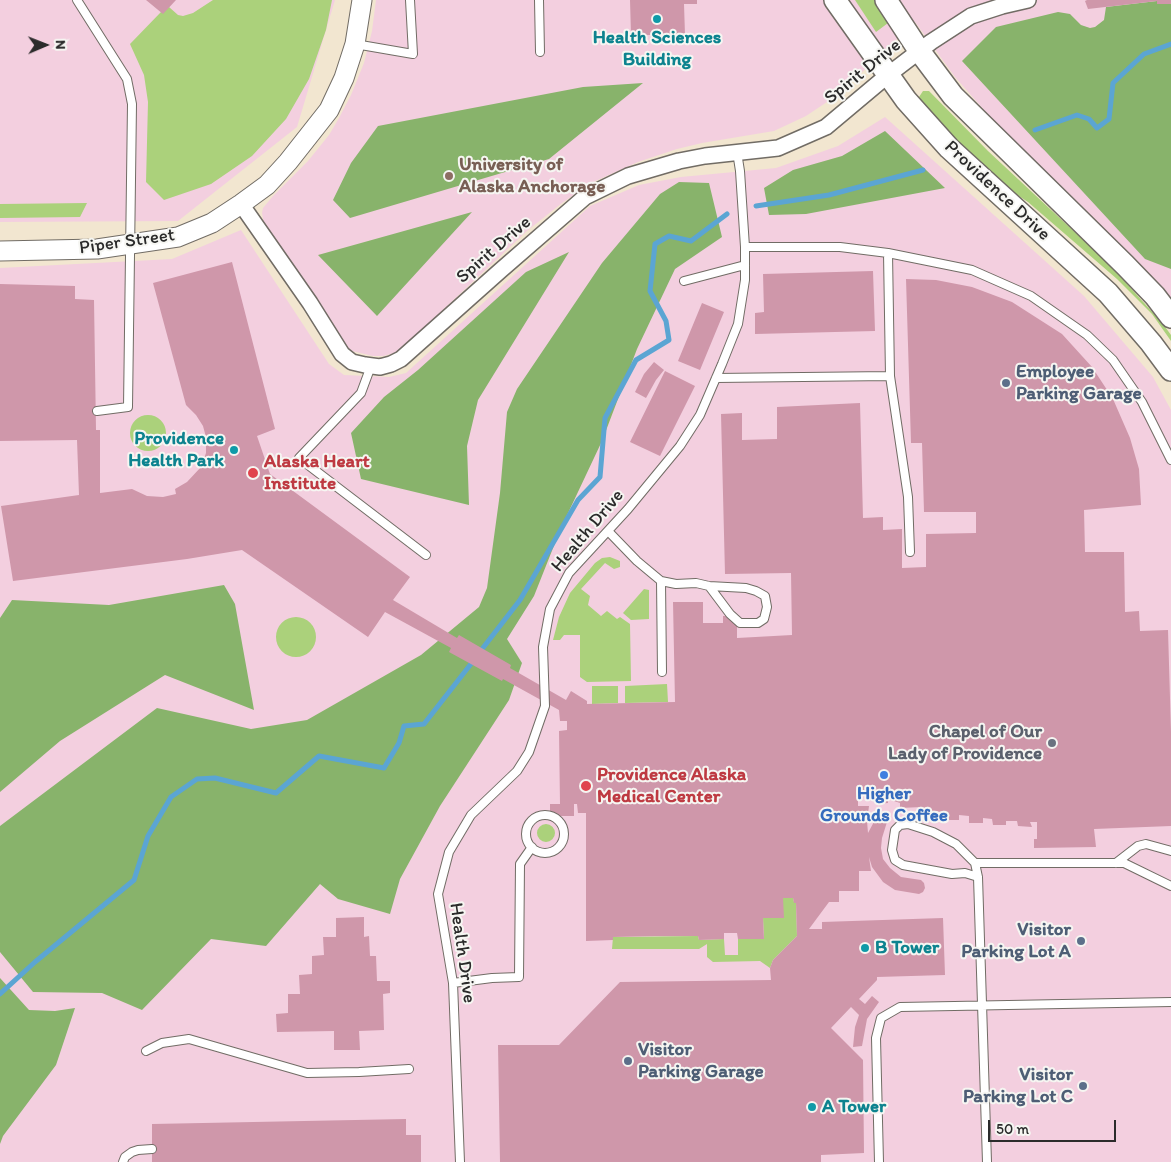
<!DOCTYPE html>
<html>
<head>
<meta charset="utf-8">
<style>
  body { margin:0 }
  #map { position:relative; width:1171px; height:1162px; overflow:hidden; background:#f2e6d0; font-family:Itim,sans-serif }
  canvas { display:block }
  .north { position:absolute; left:20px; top:20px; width:50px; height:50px; -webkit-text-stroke:4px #f6f6f2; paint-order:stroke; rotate:89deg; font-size:14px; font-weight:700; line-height:20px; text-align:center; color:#2b2b2b }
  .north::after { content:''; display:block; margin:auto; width:18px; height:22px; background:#2b2b2b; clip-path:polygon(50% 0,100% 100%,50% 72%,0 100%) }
  .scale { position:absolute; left:988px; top:1120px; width:128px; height:22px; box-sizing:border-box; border:2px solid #2b2b2b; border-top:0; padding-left:6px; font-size:15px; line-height:18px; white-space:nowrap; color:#2b2b2b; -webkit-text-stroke:4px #f6f6f2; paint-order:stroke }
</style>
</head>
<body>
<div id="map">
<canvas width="1171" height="1162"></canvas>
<div class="north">N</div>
<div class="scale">50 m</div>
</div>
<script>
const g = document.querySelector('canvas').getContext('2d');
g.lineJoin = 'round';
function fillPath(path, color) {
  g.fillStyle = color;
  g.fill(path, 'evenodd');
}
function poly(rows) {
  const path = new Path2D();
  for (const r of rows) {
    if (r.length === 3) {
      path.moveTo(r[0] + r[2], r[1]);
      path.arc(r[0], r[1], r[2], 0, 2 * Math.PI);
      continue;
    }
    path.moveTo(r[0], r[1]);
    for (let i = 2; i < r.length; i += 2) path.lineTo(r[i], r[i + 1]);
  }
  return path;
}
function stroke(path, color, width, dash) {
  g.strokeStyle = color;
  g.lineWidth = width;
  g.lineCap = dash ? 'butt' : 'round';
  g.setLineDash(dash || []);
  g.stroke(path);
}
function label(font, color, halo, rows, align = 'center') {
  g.font = font + ' Itim,sans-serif';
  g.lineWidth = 4;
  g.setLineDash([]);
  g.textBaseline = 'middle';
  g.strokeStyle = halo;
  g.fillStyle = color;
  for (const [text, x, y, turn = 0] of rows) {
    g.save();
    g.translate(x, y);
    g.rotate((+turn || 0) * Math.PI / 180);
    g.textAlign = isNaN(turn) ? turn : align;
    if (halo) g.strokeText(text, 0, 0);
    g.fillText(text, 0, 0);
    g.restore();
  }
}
fillPath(poly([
  [0,0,335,0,297,127,178,221,0,222],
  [376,0,1171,0,1171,304,1146,275,984,110,955,77,915,22,839,94,806,116,774,131,702,143,677,149,638,162,591,183,562,203,527,231,398,352,383,356,373,356,352,351,343,344,268,231,264,224,262,213,263,208,273,196,308,161,329,135,339,118,351,95,364,63,372,31],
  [885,117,1084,296,1153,377,1171,410,1171,1162,0,1162,0,268,172,259,241,230,329,364,344,375,389,377,406,373,590,206,639,185,681,177,776,168,838,146]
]), '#f3cfdf');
fillPath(poly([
  [213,0,332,0,326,30,309,79,286,119,252,156,211,184,164,200,146,182,148,102,144,75,130,44,161,12,169,7,178,15,183,16,193,13],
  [855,0,874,0,888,23,876,32],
  [923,91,929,91,988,151,1110,265,1163,324,1171,335,1171,341,1152,314,1117,279,1028,202,991,178,921,104,919,97],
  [87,203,80,217,0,218,0,204],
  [148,433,18],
  [610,557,620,561,620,567,614,569,605,563,581,589,590,596,588,605,601,616,607,611,617,619,620,617,630,624,631,681,587,682,580,677,580,635,564,635,560,640,553,640,559,617,570,593,595,563,602,558],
  [644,589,649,590,649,619,631,620,623,613],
  [296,637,20],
  [667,684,668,702,625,703,625,686],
  [592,686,618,686,618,703,592,704],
  [546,833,9],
  [783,898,793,898,794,902,796,903,797,936,773,960,770,968,760,961,713,962,707,957,707,944,699,949,612,949,613,937,698,936,699,940,724,939,725,955,738,955,738,939,764,939,763,918,783,918]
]), '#abd17b');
fillPath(poly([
  [1157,1,1158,4,1171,4,1171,269,1145,259,962,61,996,27,1058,12,1070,14,1081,25,1090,28,1095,27,1104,20,1106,7],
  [643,83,549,159,350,218,333,200,351,163,378,126,583,87],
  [885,131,945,188,806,214,769,215,764,188,793,170,842,156],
  [679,182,709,183,722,237,675,269,637,349,602,441,561,528,534,596,507,639,522,663,509,700,440,806,400,879,390,914,338,899,320,884,266,946,211,939,142,1010,102,993,33,992,0,952,0,826,157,708,251,729,307,720,421,655,479,607,487,588,500,493,507,412,517,389,602,263,660,194],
  [472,212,377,316,318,255],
  [569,252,478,400,467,446,469,505,361,479,351,433,384,397,418,370,526,272],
  [224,585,235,604,254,710,165,675,60,741,0,792,0,618,12,600,109,605],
  [0,978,29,1010,55,1011,75,1008,56,1065,3,1136,0,1144]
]), '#88b36b');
stroke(poly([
  [1035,130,1077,115,1089,119,1097,128,1109,119,1113,83,1144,54,1171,44],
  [756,206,829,195,923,170],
  [479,653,520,600,578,500,600,477,605,418,636,360,669,340,666,321,650,291,655,244,669,236,691,241,727,214],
  [0,994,35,962,134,880,148,836,171,797,197,779,215,778,276,793,319,756,384,768,399,743,404,726,424,724,474,660]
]), '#5ba5d3', 5);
fillPath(poly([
  [146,0,176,0,163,14],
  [630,0,697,0,697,4,684,4,685,35,631,35],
  [1087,0,1171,0,1171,4,1157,4,1157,1,1088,9,1085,1],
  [232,262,275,429,257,436,270,474,410,577,393,600,457,638,459,635,511,665,510,668,566,700,571,691,587,701,587,704,675,702,673,602,703,602,703,623,723,623,723,616,737,616,737,638,792,635,791,573,725,574,721,414,742,413,742,440,777,439,777,407,860,403,863,518,883,517,883,530,902,529,902,568,926,567,926,534,976,533,976,512,924,512,922,443,911,443,906,279,936,280,972,287,1012,302,1062,334,1092,367,1113,399,1130,438,1139,469,1141,505,1084,510,1085,552,1124,552,1125,612,1139,611,1140,631,1168,630,1171,732,1171,826,1094,829,1096,847,1034,848,1034,839,1037,839,1037,822,1030,822,1032,827,1018,826,1017,821,1006,821,1006,825,993,825,992,819,983,818,983,823,969,823,969,816,959,815,959,820,946,820,946,813,936,811,936,815,922,816,922,807,900,808,900,803,888,799,888,803,877,804,877,796,858,791,858,806,869,806,867,821,868,833,876,818,885,818,887,822,882,838,881,848,883,859,890,868,901,877,921,880,924,883,925,888,923,892,919,894,895,890,883,882,872,867,869,857,871,871,859,871,859,891,839,891,839,902,829,902,809,929,822,929,822,922,943,918,945,975,877,977,877,980,859,999,865,1004,872,996,879,1002,867,1019,862,1046,853,1047,855,1027,859,1015,851,1007,831,1028,863,1060,864,1153,821,1155,821,1162,500,1162,498,1045,559,1045,620,982,771,980,770,968,773,960,797,936,796,903,794,903,793,898,783,898,784,918,763,918,764,939,738,939,737,933,724,933,724,939,699,940,698,936,655,936,613,937,613,940,586,941,586,813,578,813,577,804,574,804,574,816,550,816,550,804,560,804,559,731,567,730,567,721,560,721,559,710,503,679,502,681,449,652,451,648,385,612,368,637,242,550,187,559,13,581,1,506,79,495,77,440,0,441,0,284,75,286,75,299,94,300,96,430,100,430,100,493,132,489,147,496,163,497,176,494,175,489,187,482,201,467,206,453,206,437,203,426,196,415,186,405,153,283],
  [873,271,875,331,755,334,755,313,764,312,763,274],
  [702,303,724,312,700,370,678,361],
  [654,362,664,370,656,380,646,398,635,392,644,374],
  [665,371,695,386,660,456,630,442],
  [364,917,364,937,369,936,370,956,376,956,377,981,390,981,390,993,383,994,384,1030,359,1031,360,1050,334,1050,334,1031,277,1032,276,1014,288,1013,288,994,300,994,299,975,312,974,312,956,324,955,323,937,336,937,336,918],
  [406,1119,406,1135,421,1135,421,1162,152,1162,152,1124]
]), '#cf97aa');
const service = poly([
  [77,0,127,79,132,104,128,407,97,411],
  [539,0,540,52],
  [355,44,413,54,410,0],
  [745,247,840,247,888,253,972,270,1031,296,1087,335,1113,360,1142,402,1171,460],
  [684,281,745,265],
  [371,366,361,393,299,458,426,555],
  [890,376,908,497,910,552],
  [716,378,890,376,888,253],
  [608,531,637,561,661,581,676,584,696,583,709,586,746,588,756,591,765,596,767,607,764,619,758,623,740,623,730,614,709,586],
  [661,581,662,672],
  [545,834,19],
  [975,863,1124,863,1171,886],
  [1116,863,1138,846,1146,844,1171,851],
  [978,877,965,873,952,874,903,865,895,860,892,850,895,830,900,825,908,824,933,832,956,844,975,863,978,877,987,1162],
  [453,983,492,978,519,977,520,864,532,847],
  [146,1051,162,1043,189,1039,307,1073,359,1072,409,1069],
  [123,1162,125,1157,132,1152,138,1150,152,1149],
  [460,1162,453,983,438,894,449,852,471,815,517,771,529,752,545,706,543,647,550,609,569,573,628,509,680,446,700,415,722,364,738,324,745,280,745,247,740,171,737,152],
  [879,1162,876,1038,881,1018,900,1007,1171,1002]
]);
const minor = poly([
  [241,204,310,303,342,354,352,362,365,365,380,367,391,364,401,359,501,270,585,197,628,176,679,161,705,156,778,148,826,127,888,75,931,42,971,16,1002,6,1028,0]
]);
const tertiary = poly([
  [0,251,97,249,178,237,212,223,241,204,267,185,288,162,329,110,344,78,355,44,362,0]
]);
const secondary = poly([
  [835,0,906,100,949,148,1108,293,1151,343,1171,370],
  [886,0,920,52,953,96,1125,265,1155,296,1171,317]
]);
stroke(service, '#716c65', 10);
stroke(minor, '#716c65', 18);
stroke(tertiary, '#716c65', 21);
stroke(secondary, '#716c65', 24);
stroke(service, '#fff', 8);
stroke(minor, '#fff', 15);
stroke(tertiary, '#fff', 19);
stroke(secondary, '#fff', 21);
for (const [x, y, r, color] of [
  [657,19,5,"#0f9aa8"],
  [449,176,5,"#8d6e63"],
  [1006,383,5,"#5c6f8a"],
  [234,450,5,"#0f9aa8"],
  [253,473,6,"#e0444e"],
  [1052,743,5,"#6b7280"],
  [884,775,5,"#3f7fe0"],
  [586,786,6,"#e0444e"],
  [1081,941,5,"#5c6f8a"],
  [865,948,5,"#0f9aa8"],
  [628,1061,5,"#5c6f8a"],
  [1083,1086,5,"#5c6f8a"],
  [812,1107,5,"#0f9aa8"]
]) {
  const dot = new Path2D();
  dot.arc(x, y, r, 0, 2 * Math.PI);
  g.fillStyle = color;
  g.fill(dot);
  stroke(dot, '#f6f6f2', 2);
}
label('bold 19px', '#0d838f', '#f6f6f2', [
  ["Health Sciences",657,38,"center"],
  ["Building",657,60,"center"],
  ["Providence",224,439,"right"],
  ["Health Park",224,461,"right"],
  ["B Tower",875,948],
  ["A Tower",822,1107]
], 'left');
label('19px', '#2b2b2b', '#f6f6f2', [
  ["Spirit Drive",863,72,-39],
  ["Providence Drive",997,191,43],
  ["Piper Street",127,242,-8],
  ["Spirit Drive",494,250,-41],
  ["Health Drive",588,531,-50],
  ["Health Drive",462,953,82]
]);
label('bold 19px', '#785e54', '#f6f6f2', [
  ["University of",459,165],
  ["Alaska Anchorage",459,187]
], 'left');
label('bold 19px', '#4e5e75', '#f6f6f2', [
  ["Employee",1016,372],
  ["Parking Garage",1016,394],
  ["Visitor",1071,930,"right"],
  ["Parking Lot A",1071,952,"right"],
  ["Visitor",638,1050],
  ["Parking Garage",638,1072],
  ["Visitor",1073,1075,"right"],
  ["Parking Lot C",1073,1097,"right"]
], 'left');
label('bold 19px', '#be3a42', '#f6f6f2', [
  ["Alaska Heart",264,462],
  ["Institute",264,484],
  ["Providence Alaska",597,775],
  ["Medical Center",597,797]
], 'left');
label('bold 19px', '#5b616d', '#f6f6f2', [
  ["Chapel of Our",1042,732],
  ["Lady of Providence",1042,754]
], 'right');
label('bold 19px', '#366cbe', '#f6f6f2', [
  ["Higher",884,794],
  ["Grounds Coffee",884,816]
]);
</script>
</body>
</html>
